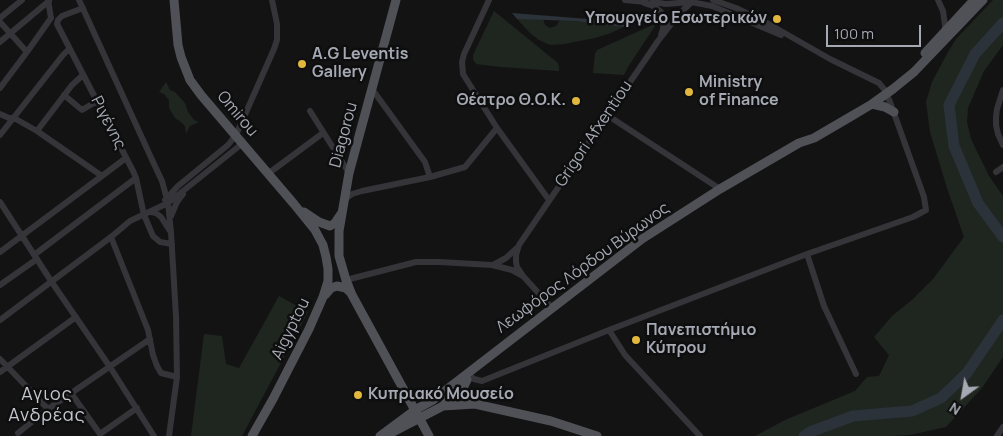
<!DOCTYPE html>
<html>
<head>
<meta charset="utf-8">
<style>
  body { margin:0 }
  #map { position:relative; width:1003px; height:436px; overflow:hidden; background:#131314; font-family:Manrope,sans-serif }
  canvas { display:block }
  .north { position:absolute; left:938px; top:371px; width:50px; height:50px; -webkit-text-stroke:4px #0e0e0f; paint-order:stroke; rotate:212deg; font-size:14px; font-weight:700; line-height:20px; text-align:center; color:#a5a9b3 }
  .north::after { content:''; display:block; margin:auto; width:18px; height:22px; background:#a5a9b3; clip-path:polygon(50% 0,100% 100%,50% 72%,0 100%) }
  .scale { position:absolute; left:826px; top:25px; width:95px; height:22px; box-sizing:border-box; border:2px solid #a5a9b3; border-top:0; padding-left:6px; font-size:15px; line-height:18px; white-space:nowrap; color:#a5a9b3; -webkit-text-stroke:4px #0e0e0f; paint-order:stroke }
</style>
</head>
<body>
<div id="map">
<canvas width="1003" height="436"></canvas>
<div class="north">N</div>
<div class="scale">100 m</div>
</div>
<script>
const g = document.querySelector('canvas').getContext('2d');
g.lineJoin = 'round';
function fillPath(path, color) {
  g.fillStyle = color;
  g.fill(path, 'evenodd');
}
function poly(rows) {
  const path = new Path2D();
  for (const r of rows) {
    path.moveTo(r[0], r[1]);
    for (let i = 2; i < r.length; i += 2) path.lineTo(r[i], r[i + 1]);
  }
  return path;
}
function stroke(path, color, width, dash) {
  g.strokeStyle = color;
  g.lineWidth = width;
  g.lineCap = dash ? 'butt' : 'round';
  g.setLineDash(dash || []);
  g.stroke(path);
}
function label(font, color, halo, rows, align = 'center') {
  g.font = font + ' Manrope,sans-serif';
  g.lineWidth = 5;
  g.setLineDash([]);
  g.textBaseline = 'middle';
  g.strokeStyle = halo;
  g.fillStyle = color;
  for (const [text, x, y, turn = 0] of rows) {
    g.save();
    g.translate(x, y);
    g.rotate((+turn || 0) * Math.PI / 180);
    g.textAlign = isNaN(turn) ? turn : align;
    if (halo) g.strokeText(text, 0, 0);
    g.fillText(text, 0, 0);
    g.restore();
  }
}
fillPath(poly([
  [993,0,1003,0,1003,45,984,71,968,108,967,122,971,139,989,176,1003,196,1003,357,982,388,946,427,910,435,892,436,755,436,785,420,855,391,867,377,879,376,889,355,874,337,892,316,913,299,933,279,964,237,947,188,930,132,926,102,932,82,948,52,956,39],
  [494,11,558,63,559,67,559,71,501,67,476,64,473,60,473,55],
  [517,19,543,19,545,25,550,28,556,26,560,20,599,23,623,27,611,33,595,38,564,44,550,45,539,40,530,33],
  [657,23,628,67,624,75,593,73,595,54,597,50],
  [166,82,170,90,175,92,185,103,188,112,194,120,199,122,190,126,186,134,185,126,181,122,175,118,169,108,169,100,164,94,159,92],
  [279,296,308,312,242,436,191,436,204,334,222,336,226,364,239,368]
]), '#1f2620');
fillPath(poly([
  [512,13,601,20,636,22,623,27,575,21,517,19]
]), '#2c3239');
stroke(poly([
  [1003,23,975,54,949,105,954,146,978,203,1003,237],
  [804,436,810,432,853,416,912,411,941,398,967,373,1003,320]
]), '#2c3239', 11);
stroke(poly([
  [48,0,51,18],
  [79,0,154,164,162,181,168,203,171,232,176,316,177,377,169,436],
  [489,0,464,54,462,62,463,74,497,128,549,200],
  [625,0,646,2],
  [938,0,943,11,945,25,945,31],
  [652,2,666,4,691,2,712,6,781,35],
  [644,3,653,6,661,12,664,20,663,29,661,35],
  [83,8,62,16,58,20,57,24,133,171,136,178,144,215,153,236,160,242,172,244],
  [0,18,22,0],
  [0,22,27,52],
  [0,42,49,1],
  [0,88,27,52,51,18],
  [372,89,425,162,430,177],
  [1003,90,997,109,996,117,996,125,998,134,1003,145],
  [64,95,82,110,97,101],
  [310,111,349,173],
  [0,114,9,118,14,118,37,131,102,176],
  [607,115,720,189],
  [37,131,72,85,83,75],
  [0,135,63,55,69,49],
  [996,172,1003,167],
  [269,173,323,133],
  [345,199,352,194,362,191,430,177,465,167,497,128],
  [165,200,178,186,228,145,236,135,274,49,277,40,277,24,272,0],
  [0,202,51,281,110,367,154,436],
  [151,212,156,213,161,217,170,231],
  [171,216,177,202,183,194],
  [111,237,148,330,153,355,157,366,161,373,177,377],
  [0,252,126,158],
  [807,254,824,306,856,374],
  [34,255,136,178],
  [493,265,506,258,517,248],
  [523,276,517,267,516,262,516,255,519,245,658,41,679,14,694,0],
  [346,280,416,262,439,262,492,265,512,270,523,276,552,308],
  [0,285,37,259],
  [0,320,111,237,130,221,168,203,243,143],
  [609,330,625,355,700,436],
  [0,359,48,409],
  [0,372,76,317],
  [470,376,474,379,482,381,609,330,807,254,913,217,926,210,924,197,890,102,884,89,879,83,830,59,767,23,736,8,713,0],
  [71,393,100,434],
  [18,433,48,409,150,339],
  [100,434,137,408],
  [997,436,1003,427]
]), '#343439', 6);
stroke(poly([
  [174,0,178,45,181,57,190,80,201,95,294,204,315,230,323,245,326,257,328,269,328,281,323,297,309,329,292,362,273,399,252,436],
  [396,0,349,173,339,231,339,256,346,280,352,295,429,436],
  [925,53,974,0],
  [872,104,885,107,894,112],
  [304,212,319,222,330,226,335,223,341,214],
  [325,295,331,288,337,286,346,288,351,293],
  [467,380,464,386,463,392,465,397,469,402],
  [443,406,475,404,551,421,597,436],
  [389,434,443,406,457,389,466,379],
  [380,436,415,410,433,400,642,239,720,189,799,143,814,138,850,117,872,104,893,89,914,72,983,0]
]), '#505157', 9);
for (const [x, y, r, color] of [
  [777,19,5,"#e1b73e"],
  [302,64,5,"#e1b73e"],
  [689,92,5,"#e1b73e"],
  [576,101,5,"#e1b73e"],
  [636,340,5,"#e1b73e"],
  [358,395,5,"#e1b73e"]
]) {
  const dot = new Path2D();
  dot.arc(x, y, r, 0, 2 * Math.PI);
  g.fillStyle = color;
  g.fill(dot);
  stroke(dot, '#0e0e0f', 2);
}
label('bold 16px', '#a5a9b3', '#0e0e0f', [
  ["Υπουργείο Εσωτερικών",767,19,"right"],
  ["A.G Leventis",312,55],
  ["Gallery",312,73],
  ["Ministry",699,83],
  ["of Finance",699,101],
  ["Θέατρο Θ.Ο.Κ.",566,101,"right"],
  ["Πανεπιστήμιο",646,331],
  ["Κύπρου",646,349],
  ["Κυπριακό Μουσείο",368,395]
], 'left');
label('16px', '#a5a9b3', '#0e0e0f', [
  ["Omirou",237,114,50],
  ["Ριγένης",108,123,63],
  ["Grigori Afxentiou",594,134,-56],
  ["Diagorou",344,135,-75],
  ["Λεωφόρος Λόρδου Βύρωνος",583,268,-36],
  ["Aigyptou",291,329,-64]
]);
g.letterSpacing = '1px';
label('18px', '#c6c8d0', '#0e0e0f', [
  ["Αγιος",47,395],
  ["Ανδρέας",47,416]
]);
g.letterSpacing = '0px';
</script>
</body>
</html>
